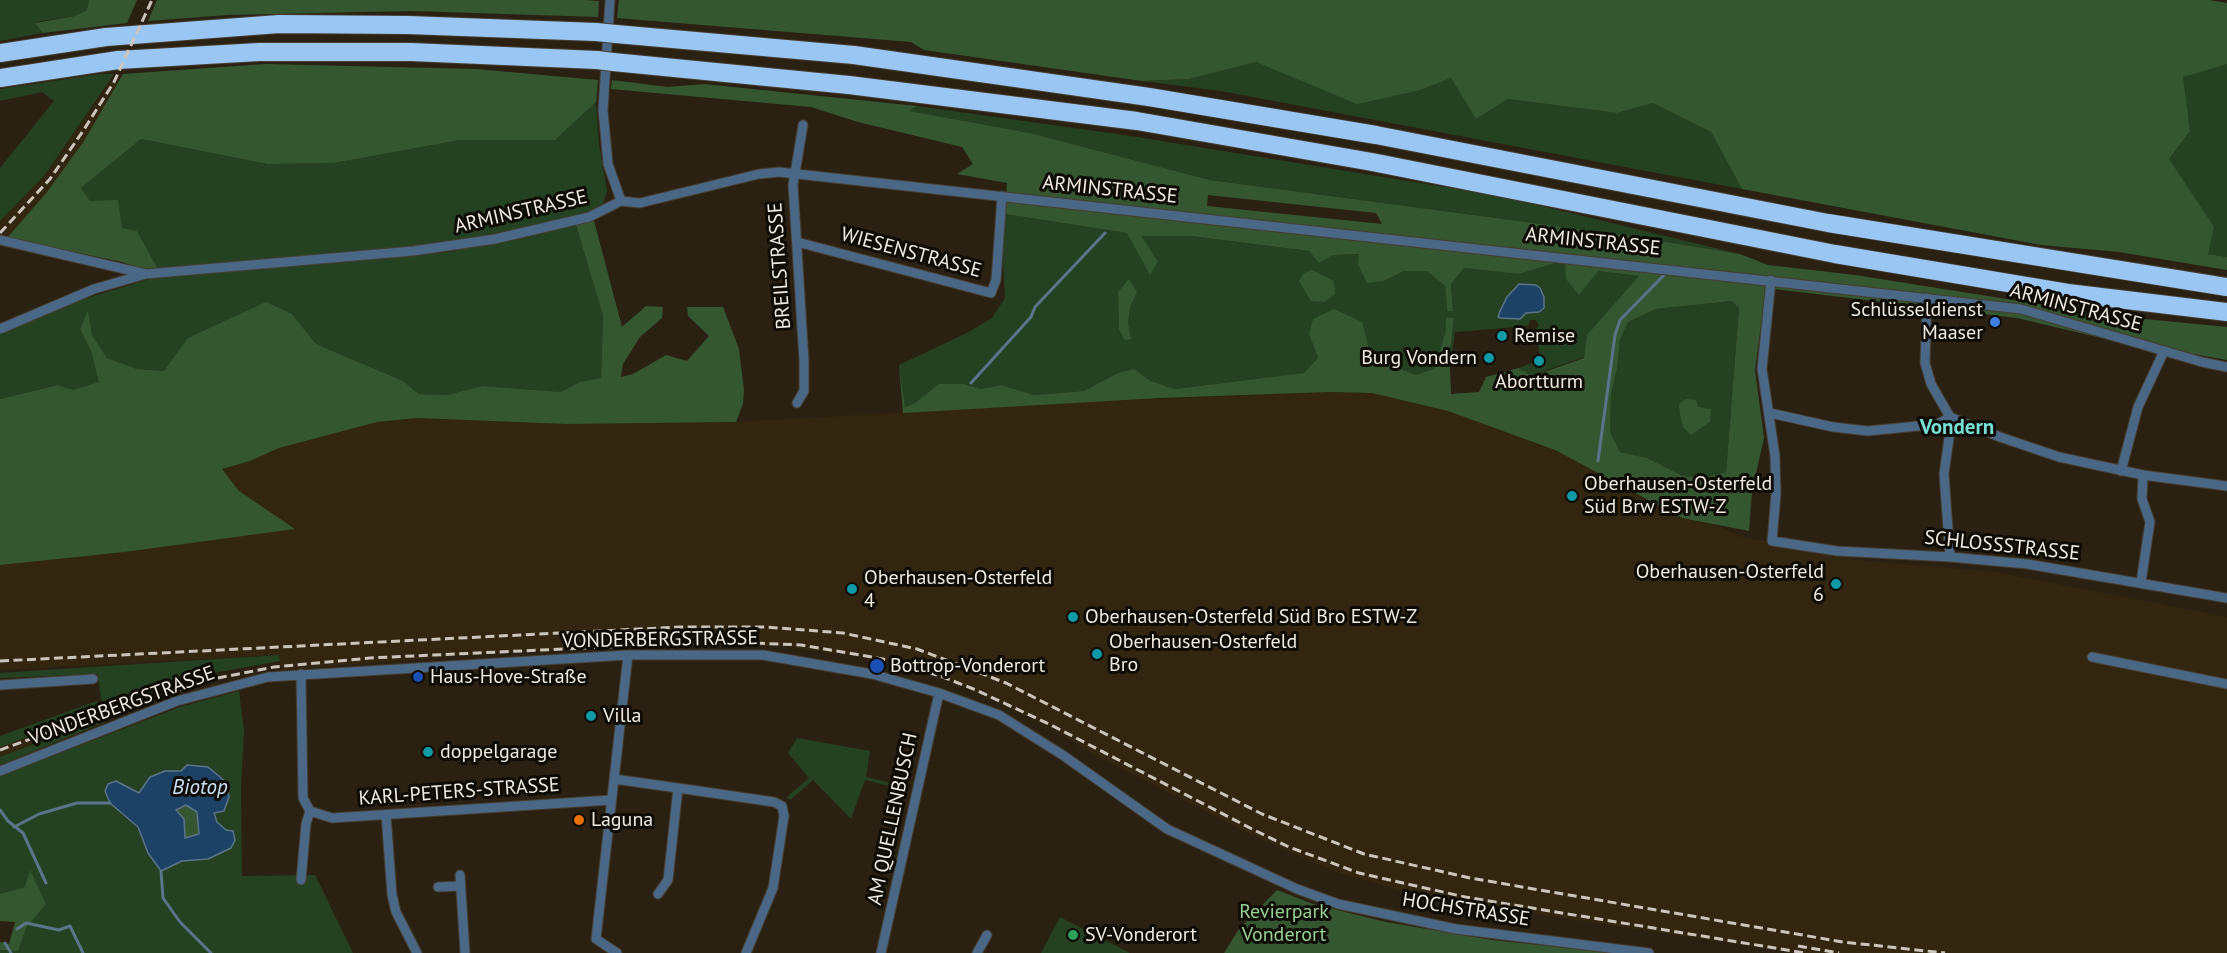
<!DOCTYPE html>
<html>
<head>
<meta charset="utf-8">
<style>
  body { margin:0 }
  canvas { display:block; background:#2a2112 }
</style>
</head>
<body>
<canvas width="2227" height="953"></canvas>
<script>
const g = document.querySelector('canvas').getContext('2d');
g.lineJoin = 'round';
function fillPath(path, color) {
  g.fillStyle = color;
  g.fill(path, 'evenodd');
}
function poly(rows) {
  const path = new Path2D();
  for (const r of rows) {
    path.moveTo(r[0], r[1]);
    for (let i = 2; i < r.length; i += 2) path.lineTo(r[i], r[i + 1]);
  }
  return path;
}
function stroke(path, color, width, dash) {
  g.strokeStyle = color;
  g.lineWidth = width;
  g.lineCap = dash ? 'butt' : 'round';
  g.setLineDash(dash || []);
  g.stroke(path);
}
function label(font, color, halo, rows, align = 'center') {
  g.font = font + ' "PT Sans",sans-serif';
  g.lineWidth = 6;
  g.setLineDash([]);
  g.textBaseline = 'middle';
  g.strokeStyle = halo;
  g.fillStyle = color;
  for (const [text, x, y, turn = 0] of rows) {
    g.save();
    g.translate(x, y);
    g.rotate((+turn || 0) * Math.PI / 180);
    g.textAlign = isNaN(turn) ? turn : align;
    if (halo) g.strokeText(text, 0, 0);
    g.fillText(text, 0, 0);
    g.restore();
  }
}
fillPath(poly([
  [111,81,118,84,84,141,47,192,7,238,0,236,0,221,44,176],
  [1329,392,1372,393,1448,411,1555,450,1682,518,1721,527,1742,537,1865,561,1996,572,2227,617,2227,953,1795,953,1477,905,1400,890,1333,871,1248,833,1094,755,1051,728,950,680,885,660,782,646,632,647,490,653,282,670,278,655,0,670,0,523,239,491,221,469,250,461,279,448,377,422,417,418,566,424,736,422,1105,401],
  [100,710,103,718,0,757,0,747]
]), '#322610');
fillPath(poly([
  [0,0,89,0,87,10,75,16,35,22,43,33,0,41],
  [1256,62,1274,68,1420,90,1451,78,1476,119,1508,99,1617,113,1653,103,1711,132,1742,189,1221,91,1142,81,1189,79],
  [2227,64,2227,257,2208,254,2169,159,2190,131,2182,76],
  [100,74,114,74,44,176,0,221,0,168,54,101,42,92,0,101,0,89],
  [596,102,599,144,607,191,603,204,594,210,538,225,471,239,396,249,158,269,137,231,122,228,90,201,81,188,141,139,267,164,334,163,460,140,555,140],
  [917,106,1131,136,1500,196,1740,254,1624,235,1210,180,1030,133,908,111],
  [1005,214,1127,233,1158,260,1140,236,1191,236,1309,251,1319,262,1333,255,1359,254,1384,281,1404,271,1427,271,1445,286,1447,311,1453,310,1451,284,1464,268,1519,274,1565,260,1598,271,1640,276,1588,335,1584,357,1547,370,1535,378,1519,368,1534,362,1539,366,1545,362,1540,355,1534,330,1539,326,1536,320,1530,320,1528,326,1455,332,1450,368,1445,358,1451,345,1454,318,1447,317,1446,330,1434,370,1416,375,1401,369,1395,357,1370,354,1366,341,1309,334,1318,358,1305,373,1175,389,1151,381,1134,369,1118,373,1084,391,1034,395,1001,385,981,389,964,384,939,384,915,403,905,407,899,365,967,333,992,318,1005,298,1003,258],
  [1118,292,1137,292,1130,308,1128,324,1119,329],
  [576,225,603,316,601,379,580,382,561,392,482,386,447,395,419,394,403,381,316,344,292,314,170,364,164,371,137,369,107,358,92,335,88,311,80,329,91,351,100,382,73,390,56,385,0,399,0,333,84,299,153,278,449,252],
  [1732,301,1739,308,1726,472,1702,478,1683,476,1647,458,1620,452,1610,432,1611,394,1617,369,1620,340,1628,322,1656,309],
  [279,655,280,661,208,674,103,708,97,674,0,678,0,673],
  [239,691,244,732,241,789,242,876,315,875,353,953,0,953,0,950,18,951,26,928,46,904,30,871,26,887,0,894,0,776,180,707],
  [165,771,181,771,213,812,217,822,226,830,231,848,208,859,182,861,161,871,148,853,138,827,121,814,116,781,139,793],
  [97,701,100,710,0,747,0,736],
  [103,718,105,722,0,765,0,757],
  [797,738,870,751,866,777,904,786,909,791,865,780,851,819,813,780,790,800,787,797,809,778,788,753],
  [1060,917,1130,953,1041,953]
]), '#244222');
fillPath(poly([
  [89,0,137,0,127,23,43,33,35,23,75,16,87,10],
  [157,0,585,0,599,1,598,17,411,11,227,15,148,21],
  [619,0,2209,0,2227,3,2227,64,2183,77,2190,131,2169,159,2214,227,2208,254,2227,257,2227,270,2119,252,2041,245,1742,189,1711,132,1653,103,1617,113,1508,99,1476,119,1451,78,1420,90,1357,104,1256,62,1189,79,1142,81,924,50,911,42,617,18],
  [265,64,476,69,598,80,596,102,555,140,460,140,334,163,267,164,141,139,81,188,90,201,118,200,122,228,137,231,158,269,146,270,122,262,7,238,47,192,84,141,123,74],
  [612,80,668,87,704,84,917,106,909,111,1030,133,1210,180,1624,235,1740,254,1768,265,1855,275,2114,316,2227,327,2227,360,2097,337,2017,318,1766,288,1755,370,1764,438,1752,491,1749,531,1682,518,1555,450,1448,411,1372,393,1329,392,1160,398,903,413,899,365,905,407,915,403,939,384,964,384,981,389,1001,385,1034,395,1084,391,1118,373,1134,369,1151,381,1175,389,1304,373,1318,358,1309,334,1313,319,1334,309,1362,322,1370,354,1395,357,1401,369,1416,375,1434,369,1446,330,1446,317,1454,318,1451,345,1445,358,1450,368,1451,394,1479,392,1486,377,1519,368,1535,378,1547,371,1584,358,1587,335,1639,276,1598,271,1579,295,1566,279,1565,260,1519,274,1464,268,1451,284,1453,311,1447,311,1445,286,1427,271,1404,271,1384,281,1367,283,1358,264,1359,254,1333,255,1319,263,1309,251,1191,236,1141,236,1158,261,1150,275,1127,233,1005,214,1007,183,957,174,973,164,962,147,858,122,811,107,611,89],
  [1208,195,1376,213,1382,224,1207,206],
  [1732,301,1739,308,1726,472,1703,478,1683,476,1647,458,1620,452,1610,432,1611,394,1617,369,1620,340,1628,322,1656,309],
  [594,221,622,327,646,306,663,307,662,318,640,337,623,364,621,377,633,374,666,355,687,361,709,336,688,316,687,307,723,307,739,349,744,390,743,404,736,422,566,424,417,418,377,422,279,448,250,461,222,469,239,491,295,529,124,552,0,565,0,399,57,385,73,390,99,382,91,351,80,329,88,310,92,335,107,358,137,369,164,371,188,338,266,302,292,314,316,344,403,381,419,394,447,395,482,386,561,392,580,382,601,378,603,316,576,225],
  [1312,270,1334,281,1335,294,1324,302,1311,301,1299,281,1304,273],
  [1129,279,1137,292,1130,308,1128,324,1131,339,1125,340,1119,329,1118,292],
  [1686,399,1696,400,1698,407,1711,409,1710,422,1691,435,1683,427,1680,414,1679,404],
  [186,805,197,812,199,834,185,838,175,810],
  [30,870,46,904,26,928,18,951,0,950,0,942,9,944,15,922,0,921,0,894,25,887],
  [1277,890,1313,904,1386,922,1492,940,1614,953,1224,953,1239,929]
]), '#345731');
const water = poly([
  [1519,284,1536,285,1540,288,1544,297,1544,308,1539,312,1526,313,1520,319,1501,318,1498,317,1500,311,1507,297,1519,284],
  [187,765,208,767,226,782,229,797,224,811,214,813,217,822,226,830,233,831,235,840,231,848,208,859,182,861,161,871,148,853,138,827,110,803,105,791,108,784,116,781,139,793,150,777,165,771,181,771,187,765],
  [186,805,197,812,199,834,185,838,184,819,176,810,186,805]
]);
fillPath(water, '#1d4265');
stroke(water, '#5c748a', 1.5);
stroke(poly([
  [971,383,1031,317,1035,307,1105,233],
  [1598,461,1615,335,1620,320,1667,272],
  [0,810,8,821,23,833,46,883],
  [14,827,39,814,77,803,110,803],
  [161,871,163,898,180,922,211,953],
  [17,929,26,923,59,930,70,926,83,953],
  [5,943,11,953]
]), '#5c748a', 3);
const minor = poly([
  [610,0,603,110,608,164,621,201],
  [0,240,146,274],
  [797,242,991,293,996,280,1002,196],
  [1771,280,1762,369,1775,456,1776,494,1772,541,1837,551,1950,557,2027,564,2227,598],
  [1927,298,1925,363,1931,384,1950,417,1950,431,1944,474,1950,557],
  [0,329,94,289,146,274,413,251,495,239,589,217,621,201,640,203,759,174,779,172,2021,309,2202,362,2227,367],
  [797,403,804,391,804,361,793,185,803,125],
  [1770,413,1833,427,1868,431,1938,424,1950,417],
  [1950,417,2000,437,2059,457,2143,475,2227,486],
  [2121,471,2138,407,2164,351],
  [2141,582,2150,522,2142,499,2143,475],
  [2092,657,2227,684],
  [301,674,303,798,310,811,306,824,301,880],
  [0,685,93,679],
  [0,771,177,701,268,677,628,655,763,655,872,674,939,693,999,715,1064,756,1167,829,1297,889,1338,904,1456,929,1649,953],
  [614,779,678,788,668,880,658,894],
  [678,788,774,802,782,806,784,816,773,888,746,953],
  [310,811,332,818,611,800],
  [386,815,392,895,396,912,417,953],
  [460,875,465,953],
  [438,887,460,886],
  [617,953,596,939,628,655],
  [881,953,939,693],
  [977,953,987,935]
]);
const motorway = poly([
  [616,34,854,55,1149,97,1376,135,1828,223,2227,287],
  [0,53,106,37,279,24,408,25,596,32],
  [613,62,849,85,1137,121,1372,162,1835,254,2068,293,2227,312],
  [0,78,118,60,259,52,411,52,597,60]
]);
stroke(minor, '#463d2f', 11);
stroke(motorway, '#463d2f', 20);
stroke(minor, '#4a6786', 9);
stroke(motorway, '#9ac6f4', 18);
stroke(poly([
  [0,233,50,179,83,131,114,82,152,0],
  [0,661,680,627,766,627,843,633,917,649,1006,683,1262,814,1364,854,1470,878,1843,942,1945,953],
  [0,750,105,712,213,679,274,667,370,658,629,646,731,642,801,645,883,659,943,677,976,690,1051,725,1254,830,1289,847,1359,873,1465,897,1805,953],
  [1798,946,1839,953]
]), '#ccc5bb', 3, [9, 4.5]);
const motorwayBridge = poly([
  [596,32,616,34],
  [597,60,613,62]
]);
stroke(motorwayBridge, '#463d2f', 20, []);
stroke(motorwayBridge, '#9ac6f4', 18);
for (const [x, y, r, color] of [
  [1995,322,6,"#3f7fe0"],
  [1502,336,6,"#0f9aa8"],
  [1489,358,6,"#0f9aa8"],
  [1539,361,6,"#0f9aa8"],
  [1572,496,6,"#0f9aa8"],
  [1836,584,6,"#0f9aa8"],
  [852,589,6,"#0f9aa8"],
  [1073,617,6,"#0f9aa8"],
  [1097,654,6,"#0f9aa8"],
  [877,666,8,"#1a4fb4"],
  [418,677,6,"#1a4fb4"],
  [591,716,6,"#0f9aa8"],
  [428,752,6,"#0f9aa8"],
  [579,820,6,"#e8710a"],
  [1073,935,6,"#2e9e5b"]
]) {
  const dot = new Path2D();
  dot.arc(x, y, r, 0, 2 * Math.PI);
  g.fillStyle = color;
  g.fill(dot);
  stroke(dot, '#0f0b05', 2);
}
label('20px', '#f0eae0', '#0f0b05', [
  ["ARMINSTRASSE",1110,190,6],
  ["ARMINSTRASSE",521,212,-13],
  ["ARMINSTRASSE",1593,242,6],
  ["WIESENSTRASSE",911,253,15],
  ["BREILSTRASSE",780,266,-94],
  ["ARMINSTRASSE",2076,308,15],
  ["SCHLOSSSTRASSE",2002,546,6],
  ["VONDERBERGSTRASSE",660,640,-1],
  ["VONDERBERGSTRASSE",122,706,-20],
  ["KARL-PETERS-STRASSE",459,792,-4],
  ["AM QUELLENBUSCH",893,819,-78],
  ["HOCHSTRASSE",1466,910,9]
]);
label('20px', '#f0eae0', '#0f0b05', [
  ["Schlüsseldienst",1983,310,"right"],
  ["Maaser",1983,333,"right"],
  ["Remise",1514,336],
  ["Burg Vondern",1477,358,"right"],
  ["Abortturm",1539,382,"center"],
  ["Oberhausen-Osterfeld",1584,484],
  ["Süd Brw ESTW-Z",1584,507],
  ["Oberhausen-Osterfeld",1824,572,"right"],
  ["6",1824,595,"right"],
  ["Oberhausen-Osterfeld",864,578],
  ["4",864,601],
  ["Oberhausen-Osterfeld Süd Bro ESTW-Z",1085,617],
  ["Oberhausen-Osterfeld",1109,642],
  ["Bro",1109,665],
  ["Bottrop-Vonderort",890,666],
  ["Haus-Hove-Straße",430,677],
  ["Villa",603,716],
  ["doppelgarage",440,752],
  ["Laguna",591,820],
  ["SV-Vonderort",1085,935]
], 'left');
label('20px', '#99d193', '#0f0b05', [
  ["Revierpark",1284,912],
  ["Vonderort",1284,935]
]);
label('bold 21px', '#75dfd6', '#0f0b05', [
  ["Vondern",1957,428]
]);
label('italic 21px', '#c9e0f8', '#0f0b05', [
  ["Biotop",200,788]
]);
</script>
</body>
</html>
